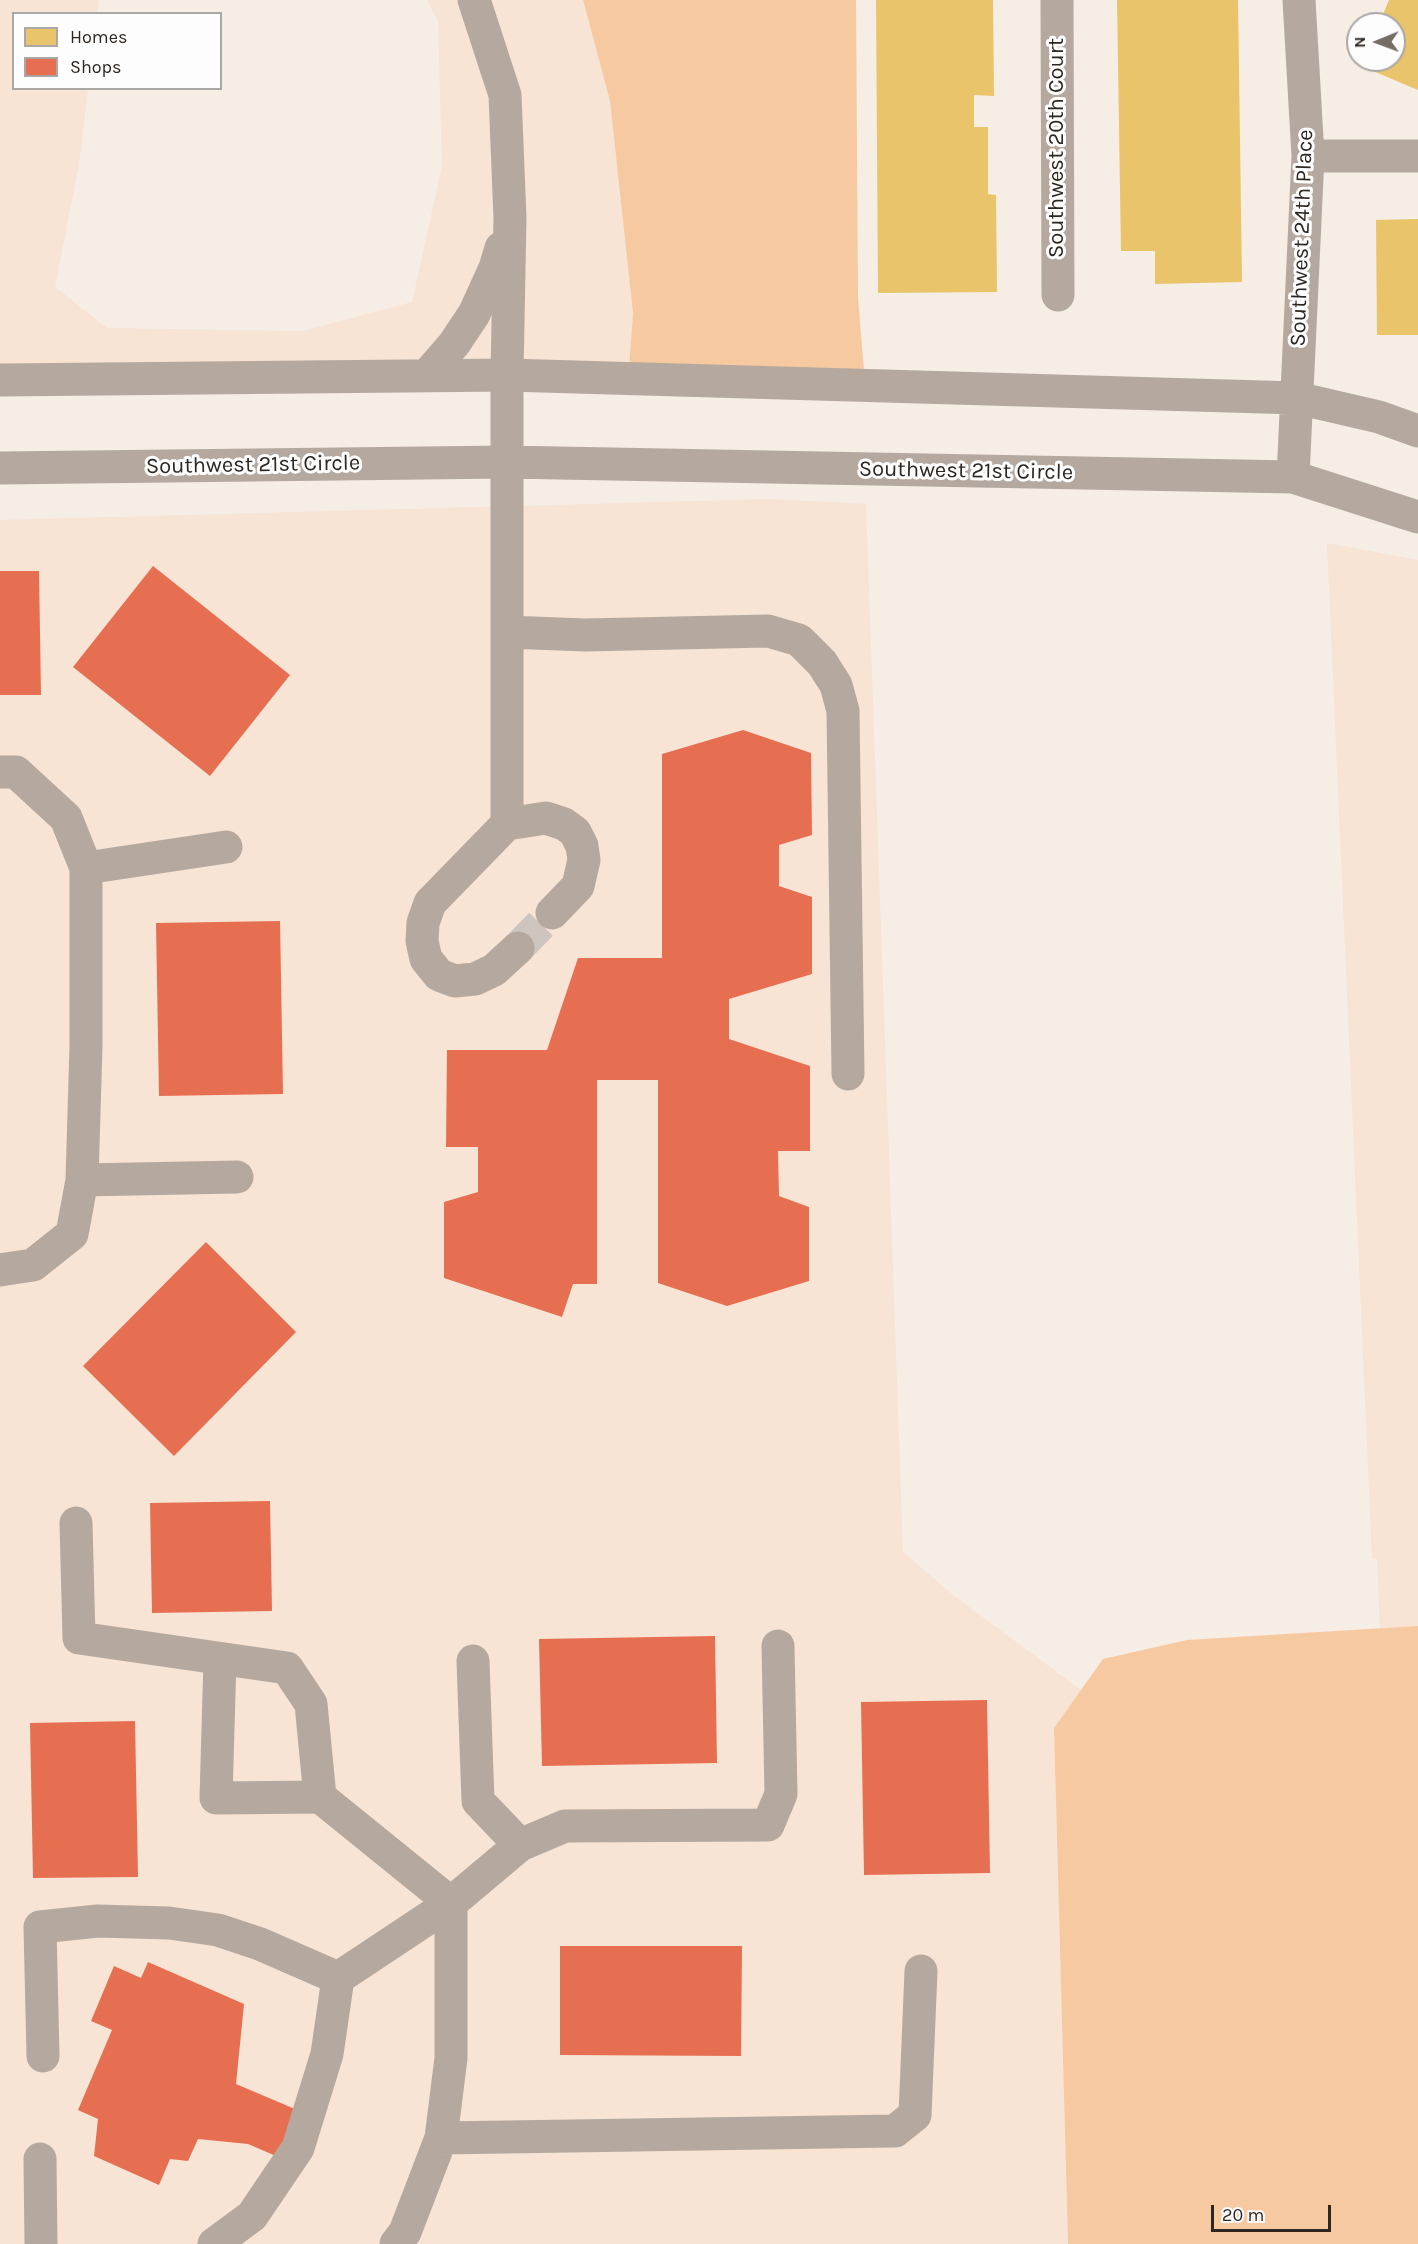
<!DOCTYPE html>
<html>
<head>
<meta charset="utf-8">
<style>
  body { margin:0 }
  #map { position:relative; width:1418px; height:2244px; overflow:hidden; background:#f6ede5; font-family:Karla,sans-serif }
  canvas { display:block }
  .legend { position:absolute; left:12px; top:12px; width:210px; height:78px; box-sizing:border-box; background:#fdfdfd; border:2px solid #aaa7a5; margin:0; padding:8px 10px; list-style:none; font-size:18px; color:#2e2620 }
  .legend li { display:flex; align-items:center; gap:12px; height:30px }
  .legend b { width:30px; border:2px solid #aaa7a5 }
  .north { position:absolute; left:1346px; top:12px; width:60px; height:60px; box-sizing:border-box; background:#fdfdfd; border:2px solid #aaa7a5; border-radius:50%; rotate:269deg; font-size:16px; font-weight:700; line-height:24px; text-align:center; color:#2e2620 }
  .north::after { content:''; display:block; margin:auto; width:21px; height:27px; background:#746c65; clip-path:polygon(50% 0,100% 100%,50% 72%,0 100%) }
  .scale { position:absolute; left:1211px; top:2205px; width:120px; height:27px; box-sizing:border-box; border:3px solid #2e2620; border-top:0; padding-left:8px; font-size:18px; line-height:21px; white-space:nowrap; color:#2e2620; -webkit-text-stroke:4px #fdfdfd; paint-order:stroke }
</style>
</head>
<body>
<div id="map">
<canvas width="1418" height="2244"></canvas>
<ul class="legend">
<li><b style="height:16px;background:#e9c46a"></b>Homes</li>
<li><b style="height:16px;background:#e76f51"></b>Shops</li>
</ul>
<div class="north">N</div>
<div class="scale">20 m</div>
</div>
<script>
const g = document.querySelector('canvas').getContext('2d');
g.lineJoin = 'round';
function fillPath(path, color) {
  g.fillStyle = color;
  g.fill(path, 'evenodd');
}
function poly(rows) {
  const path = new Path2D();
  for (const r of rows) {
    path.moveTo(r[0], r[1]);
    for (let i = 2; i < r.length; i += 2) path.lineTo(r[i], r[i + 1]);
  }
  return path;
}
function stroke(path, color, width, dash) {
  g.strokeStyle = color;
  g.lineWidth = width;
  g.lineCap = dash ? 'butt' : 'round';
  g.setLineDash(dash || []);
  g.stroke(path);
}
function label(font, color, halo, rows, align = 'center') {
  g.font = font + ' Karla,sans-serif';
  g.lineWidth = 6;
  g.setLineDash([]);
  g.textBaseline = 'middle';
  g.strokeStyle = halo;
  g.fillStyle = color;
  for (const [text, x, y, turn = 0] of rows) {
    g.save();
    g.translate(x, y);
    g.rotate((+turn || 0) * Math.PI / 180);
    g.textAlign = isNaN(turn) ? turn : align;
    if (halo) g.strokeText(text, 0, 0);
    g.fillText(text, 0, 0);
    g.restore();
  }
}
fillPath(poly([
  [0,0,99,0,97,13,14,14,14,88,88,89,79,165,55,287,107,328,303,331,412,302,442,166,438,21,427,0,583,0,610,101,633,313,629,369,0,366],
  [772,499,866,504,903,1552,953,1595,1081,1690,1054,1728,1068,2244,0,2244,0,520],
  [1327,543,1418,560,1418,1626,1380,1628,1377,1559,1372,1558]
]), '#f7e4d5');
fillPath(poly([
  [583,0,856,0,858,298,864,370,629,369,633,313,610,101],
  [1418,1626,1418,2244,1068,2244,1054,1728,1103,1659,1187,1640]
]), '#f7c9a0');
fillPath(poly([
  [876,0,993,0,994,96,974,95,974,127,988,127,988,194,996,195,997,292,878,293],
  [1117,0,1238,0,1242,282,1155,284,1155,251,1121,251],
  [1389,0,1418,0,1418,90,1361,66,1363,60,1394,60,1394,24,1379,24],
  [1418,219,1418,335,1377,335,1376,220]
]), '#e9c46a');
fillPath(poly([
  [153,566,290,675,210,776,73,667],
  [0,571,39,571,41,695,0,695],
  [743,730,811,753,812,835,779,845,779,886,812,897,812,974,729,999,729,1039,810,1066,810,1151,778,1151,779,1196,809,1207,809,1281,727,1306,658,1283,658,1080,597,1080,597,1284,573,1284,562,1317,444,1278,444,1202,478,1192,478,1147,446,1147,447,1050,547,1050,578,958,662,958,662,754],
  [280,921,283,1094,159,1096,156,923],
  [206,1242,296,1332,174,1456,83,1366],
  [270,1501,272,1611,152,1613,150,1503],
  [715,1636,717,1763,542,1766,539,1639],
  [987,1700,990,1873,864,1875,861,1702],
  [135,1721,138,1877,33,1878,30,1723],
  [560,1946,742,1946,741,2056,560,2055],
  [148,1962,244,2004,236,2084,302,2112,276,2156,248,2144,198,2139,188,2161,170,2159,159,2185,94,2156,98,2119,78,2110,112,2030,91,2021,114,1966,141,1978]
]), '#e76f51');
stroke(poly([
  [518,948,552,913]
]), '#cec5be', 33, [33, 16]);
stroke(poly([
  [474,0,505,95,510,218,507,375,507,824],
  [1057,0,1058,295],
  [1308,156,1418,156],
  [427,375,454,344,474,314,495,268,501,248],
  [0,380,507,375,1297,398,1379,417,1418,431],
  [0,468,507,462,1293,477,1418,517],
  [1293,477,1308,156,1299,0],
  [507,632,585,635,768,631,799,640,822,663,836,685,843,711,848,1074],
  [0,772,16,772,66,818,86,868,86,1046,82,1180,72,1234,33,1265,0,1270],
  [86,868,226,847],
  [518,948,494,970,475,979,455,981,439,975,426,959,422,941,423,923,430,903,507,824,546,818,564,824,575,832,582,846,584,860,578,886,552,913],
  [82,1180,237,1177],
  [76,1523,79,1638,287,1668,311,1704,320,1797,451,1903],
  [220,1659,216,1798,320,1797],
  [473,1661,478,1801,520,1845],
  [43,2056,40,1927,98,1921,169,1923,218,1930,260,1944,338,1978],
  [441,2138,895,2131,915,2115,921,1971],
  [40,2159,41,2244],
  [214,2244,252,2216,298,2148,327,2054,338,1978,451,1903,520,1845,565,1826,768,1825,781,1794,778,1646],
  [396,2244,405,2232,441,2138,451,2058,451,1903]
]), '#b5a99f', 33);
label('22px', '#2e2620', '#fdfdfd', [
  ["Southwest 20th Court",1057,148,-90],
  ["Southwest 24th Place",1302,238,-88],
  ["Southwest 21st Circle",253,465,-1],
  ["Southwest 21st Circle",966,471,1]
]);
</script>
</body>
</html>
